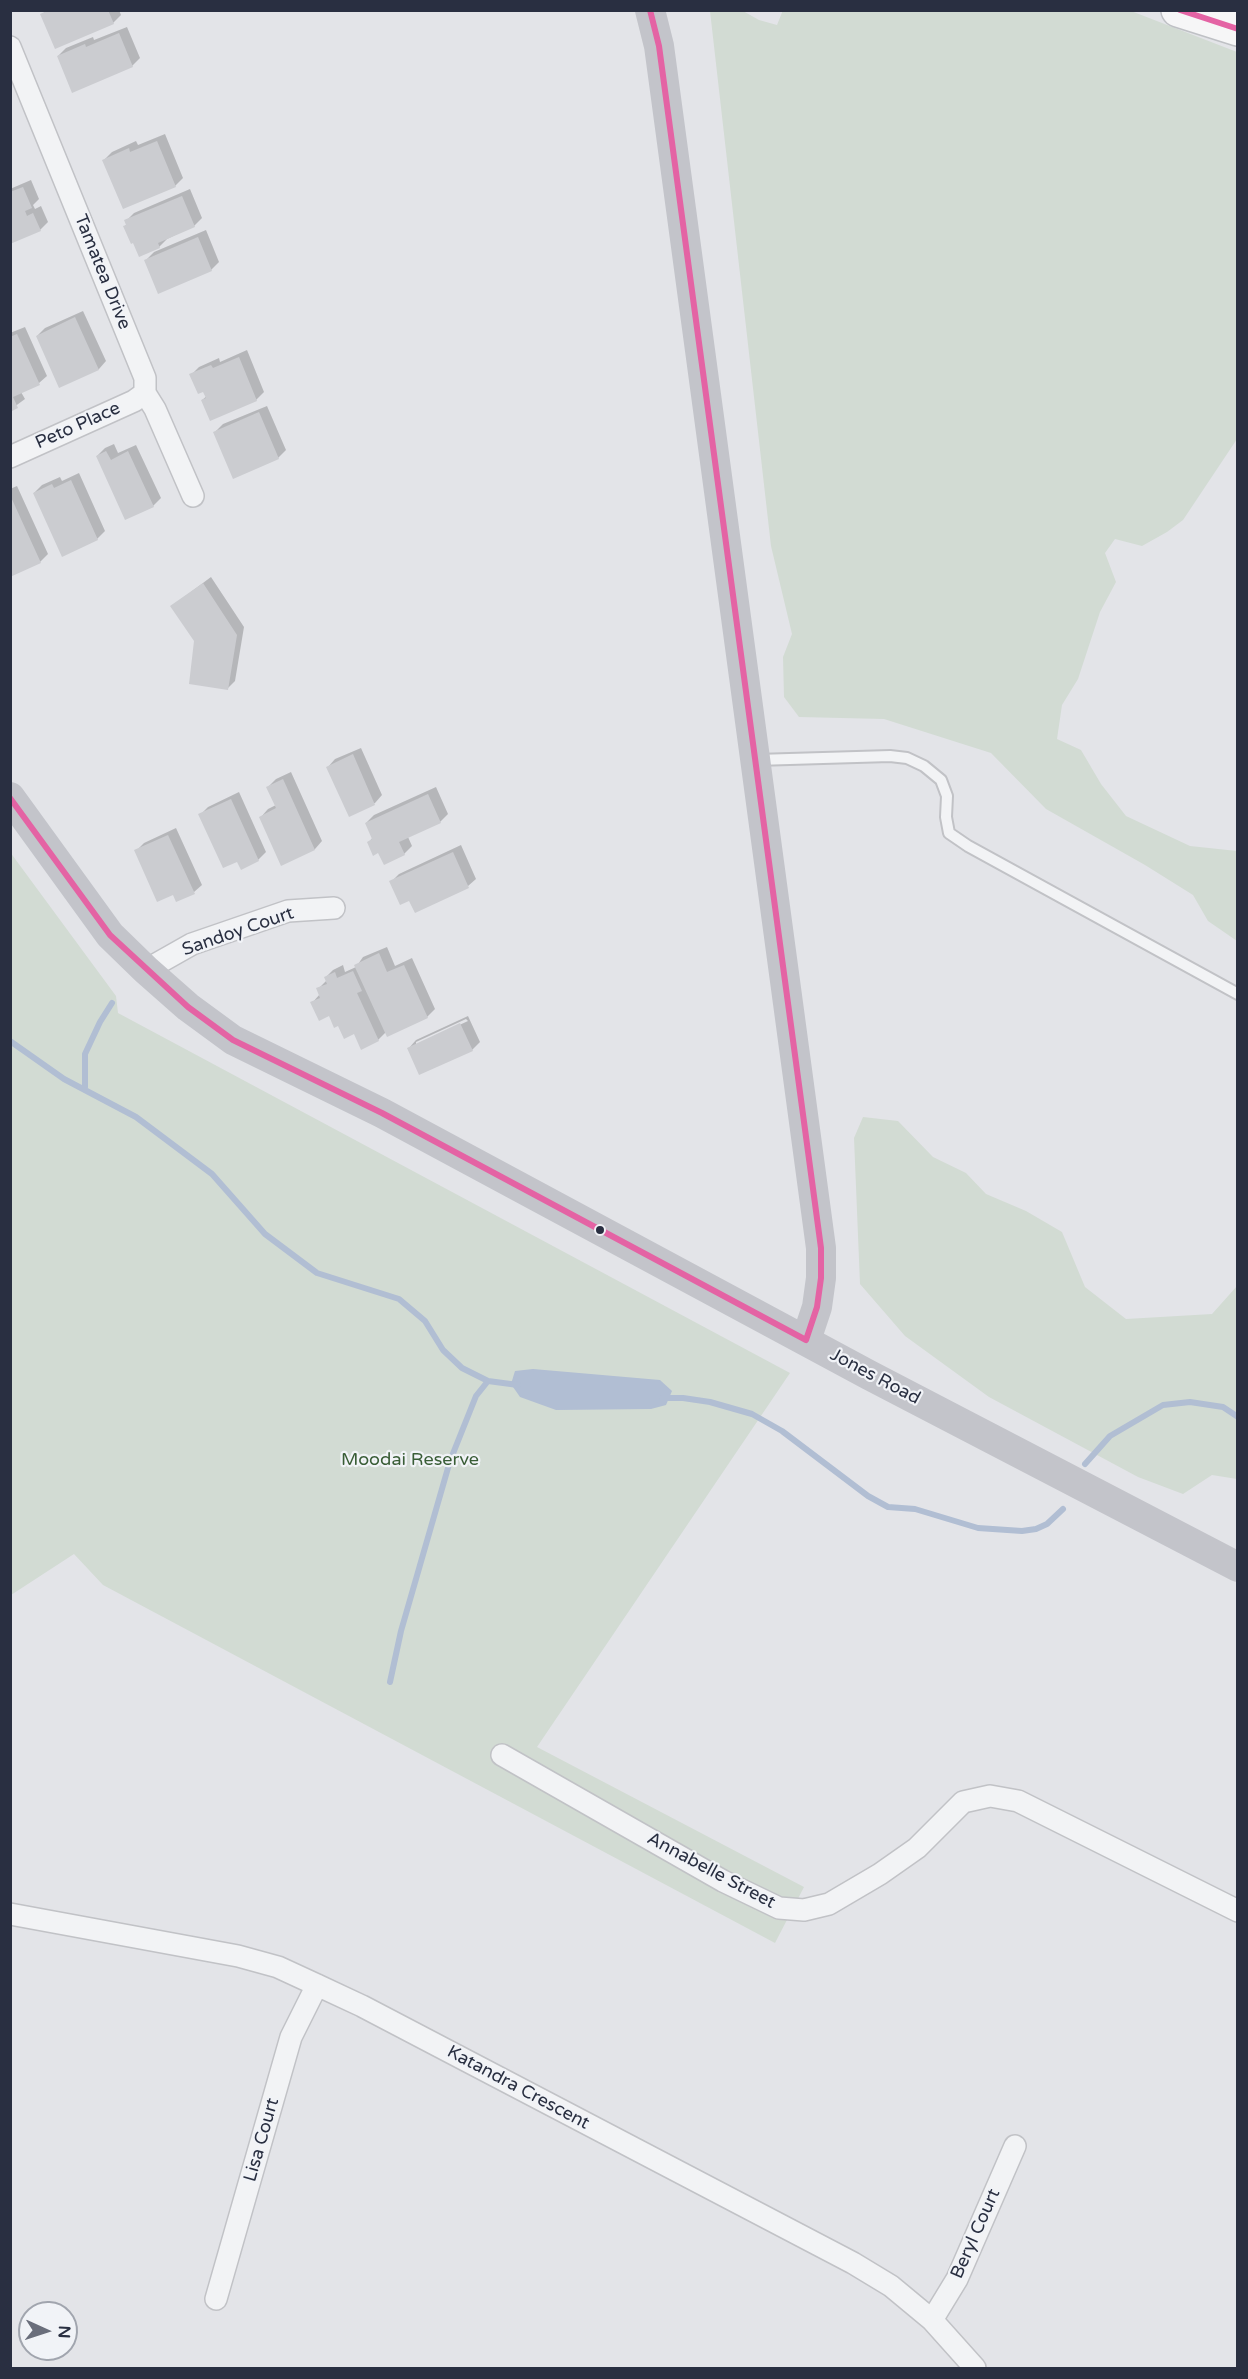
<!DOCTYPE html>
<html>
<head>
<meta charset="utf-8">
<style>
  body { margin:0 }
  #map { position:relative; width:1248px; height:2379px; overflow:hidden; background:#e3e4e8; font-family:"Varela Round",sans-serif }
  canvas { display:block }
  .frame { position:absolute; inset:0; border:12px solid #292f41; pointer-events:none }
  .north { position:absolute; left:18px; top:2301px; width:60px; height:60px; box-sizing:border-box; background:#f1f3f7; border:2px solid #a1a5ae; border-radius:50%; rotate:93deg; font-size:16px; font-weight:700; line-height:24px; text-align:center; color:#292f41 }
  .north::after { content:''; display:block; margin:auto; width:21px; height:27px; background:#6a6e7b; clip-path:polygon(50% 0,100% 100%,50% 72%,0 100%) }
</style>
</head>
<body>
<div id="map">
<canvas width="1248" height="2379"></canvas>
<div class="frame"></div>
<div class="north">N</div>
</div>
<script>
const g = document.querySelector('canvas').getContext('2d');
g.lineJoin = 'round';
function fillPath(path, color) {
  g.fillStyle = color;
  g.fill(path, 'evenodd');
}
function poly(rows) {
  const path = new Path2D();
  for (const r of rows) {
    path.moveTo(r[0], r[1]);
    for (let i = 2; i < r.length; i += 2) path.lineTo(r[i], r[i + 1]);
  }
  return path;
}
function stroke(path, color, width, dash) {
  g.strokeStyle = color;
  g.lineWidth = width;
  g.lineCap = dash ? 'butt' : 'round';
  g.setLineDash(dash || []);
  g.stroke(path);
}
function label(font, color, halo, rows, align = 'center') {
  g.font = font + ' "Varela Round",sans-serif';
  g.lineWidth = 4.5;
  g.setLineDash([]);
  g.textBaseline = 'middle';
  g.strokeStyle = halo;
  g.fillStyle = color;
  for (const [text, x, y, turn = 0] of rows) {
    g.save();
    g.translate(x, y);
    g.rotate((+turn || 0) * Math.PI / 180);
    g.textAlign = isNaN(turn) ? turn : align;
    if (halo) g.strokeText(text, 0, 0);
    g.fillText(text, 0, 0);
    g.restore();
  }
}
fillPath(poly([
  [783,10,1131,11,1237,52,1237,439,1183,520,1167,532,1142,546,1115,539,1105,553,1116,582,1100,612,1078,679,1062,705,1057,739,1081,750,1101,784,1126,816,1190,846,1237,851,1237,941,1208,921,1193,895,1145,865,1046,809,991,753,884,719,799,717,784,697,783,657,792,634,771,546,710,11,743,11,759,20,777,25],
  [10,852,116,996,118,1013,790,1373,537,1747,804,1887,775,1943,103,1585,74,1554,11,1595],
  [863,1117,898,1121,933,1157,966,1173,986,1194,1026,1211,1062,1232,1085,1287,1126,1319,1212,1314,1237,1286,1237,1479,1212,1475,1183,1494,1138,1477,989,1397,905,1336,860,1284,854,1138]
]), '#d2dbd3');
fillPath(poly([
  [533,1369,660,1380,672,1391,666,1405,651,1409,556,1410,520,1397,511,1384,515,1371]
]), '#b1bed3');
fillPath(poly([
  [46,10,119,10,121,15,113,23,42,15],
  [127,27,140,58,132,66,58,56,66,48,93,37,94,40],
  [165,134,183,178,175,186,104,160,112,152,136,141,138,145],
  [31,180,39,199,33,205,35,209,41,206,48,222,40,230,10,243,10,189],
  [190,189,202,218,194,226,167,239,154,252,206,230,219,262,211,270,146,260,159,247,125,226,127,224,126,221,134,213],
  [83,311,106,361,99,369,60,386,37,336,45,328],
  [25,327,47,376,39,383,21,392,25,399,10,410,10,333],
  [247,350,264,392,256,400,202,400,207,396,191,375,199,367,219,358,220,362],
  [267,406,286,450,278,458,215,432,223,424],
  [114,444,118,453,136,445,161,498,153,506,97,456,105,448],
  [79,473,105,531,97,539,34,493,42,485,60,477,62,481],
  [17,486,48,554,40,562,10,572,10,489],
  [211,577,244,627,235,681,227,689,172,606],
  [361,748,382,795,375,803,350,815,328,767,335,759],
  [291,772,322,841,315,849,282,864,261,817,268,809,276,805,268,787,276,779],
  [436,787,448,814,440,822,408,837,412,846,404,854,379,851,369,842,373,837,366,823,374,815],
  [239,792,266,852,258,860,238,860,200,815,208,807],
  [176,828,202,885,194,892,177,900,173,893,136,851,144,843],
  [461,845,476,879,468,886,410,899,391,882,399,874],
  [387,947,395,966,412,958,435,1009,427,1017,386,1032,378,1040,355,1032,339,1024,330,1014,312,1003,320,994,318,989,327,980,325,978,333,970,343,965,345,972,356,967,363,957],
  [468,1016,480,1042,472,1050,409,1048,416,1040],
  [466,1019,468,1021,416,1045,416,1042]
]), '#0003');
stroke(poly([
  [10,1041,64,1079,136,1117,212,1174,265,1234,317,1273,399,1299,425,1321,443,1350,462,1368,488,1381,518,1385],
  [85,1087,85,1054,100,1022,112,1003],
  [662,1398,683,1398,710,1402,752,1414,782,1431,868,1496,888,1507,915,1509,978,1528,1022,1531,1036,1529,1047,1524,1063,1509],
  [1085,1464,1110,1436,1163,1405,1190,1402,1223,1407,1238,1417],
  [390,1682,401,1631,450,1461,476,1396,488,1381]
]), '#b1bed3', 6);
fillPath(poly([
  [49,10,108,10,114,24,55,49,40,14],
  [119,33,133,67,72,93,57,56,85,44,86,47],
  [157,141,176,187,123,209,102,160,129,148,130,152],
  [23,187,32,208,25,211,27,216,33,213,41,231,10,244,10,192],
  [182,196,195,227,158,243,160,248,139,257,133,243,131,244,123,226,126,225,124,220],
  [198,237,212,271,158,294,144,260],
  [75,317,99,370,59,388,36,336],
  [17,334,40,385,13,397,18,408,10,412,10,337],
  [239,357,257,401,210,421,201,400,206,398,203,392,198,394,189,374,211,365,213,368],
  [259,412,279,459,233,479,213,432],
  [106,451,111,460,128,451,154,507,125,520,96,456],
  [71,480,98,540,62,557,33,493,52,484,54,488],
  [10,495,41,563,10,577],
  [203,583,237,635,228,690,189,684,194,641,170,606],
  [353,754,375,805,349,817,326,767],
  [283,779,315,850,281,866,259,817,276,808,266,787],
  [428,794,441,823,399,842,405,855,384,865,378,853,373,856,367,842,372,839,365,823],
  [231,799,259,861,241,870,237,862,223,868,198,814],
  [168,835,195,894,176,902,173,895,157,902,134,850],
  [453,852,469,888,415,913,409,901,400,905,389,881],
  [379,953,387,972,404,965,428,1018,387,1037,354,965],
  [353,971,362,991,357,993,379,1041,361,1050,354,1034,344,1039,338,1026,334,1028,329,1016,319,1021,310,1002,320,998,316,988,327,984,324,977,335,972,337,978],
  [460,1023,473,1051,419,1075,407,1048]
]), '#cbccd0');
const lane = poly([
  [756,760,890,756,907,758,924,766,941,780,947,796,946,817,949,833,968,846,1238,994]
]);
const street = poly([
  [10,47,145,378,145,393,155,409,193,496],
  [10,457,134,401,145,393],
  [146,970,192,944,288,911,334,908],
  [502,1755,723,1881,779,1908,804,1910,829,1904,880,1874,917,1848,963,1802,990,1796,1018,1801,1238,1911],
  [10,1914,238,1956,278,1967,317,1985,362,2006,853,2263,891,2286,932,2320,975,2368],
  [216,2299,291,2037,317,1985],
  [932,2320,957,2279,1015,2146]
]);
const primary = poly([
  [1178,10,1238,29]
]);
stroke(lane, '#c1c2c6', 14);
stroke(street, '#c1c2c6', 24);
stroke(primary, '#bfc1c5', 36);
stroke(lane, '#f2f3f5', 10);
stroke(street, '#f2f3f5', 21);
stroke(poly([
  [650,10,659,46,821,1248,821,1278,817,1307,806,1340],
  [10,797,110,935,146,970,188,1007,233,1040,382,1113,869,1375,1238,1567]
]), '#c3c4ca', 30);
stroke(primary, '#f6f6f7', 33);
stroke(poly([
  [650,10,659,46,821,1248,821,1278,817,1307,806,1340],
  [1180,10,1238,29],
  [10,798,110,935,188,1007,233,1040,382,1113,806,1340]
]), '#e463a4', 6);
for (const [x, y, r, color] of [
  [600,1230,5,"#292f41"]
]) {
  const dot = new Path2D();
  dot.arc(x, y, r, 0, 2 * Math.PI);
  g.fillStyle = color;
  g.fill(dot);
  stroke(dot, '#f1f3f7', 2);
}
label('18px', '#292f41', '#f1f3f7', [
  ["Tamatea Drive",102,272,68],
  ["Peto Place",78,426,-24],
  ["Sandoy Court",238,932,-19],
  ["Jones Road",875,1377,28],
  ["Annabelle Street",711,1871,28],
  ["Katandra Crescent",518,2088,28],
  ["Lisa Court",262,2140,-74],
  ["Beryl Court",976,2234,-66]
]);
label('18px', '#395d36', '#f1f3f7', [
  ["Moodai Reserve",410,1460]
]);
</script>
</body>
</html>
